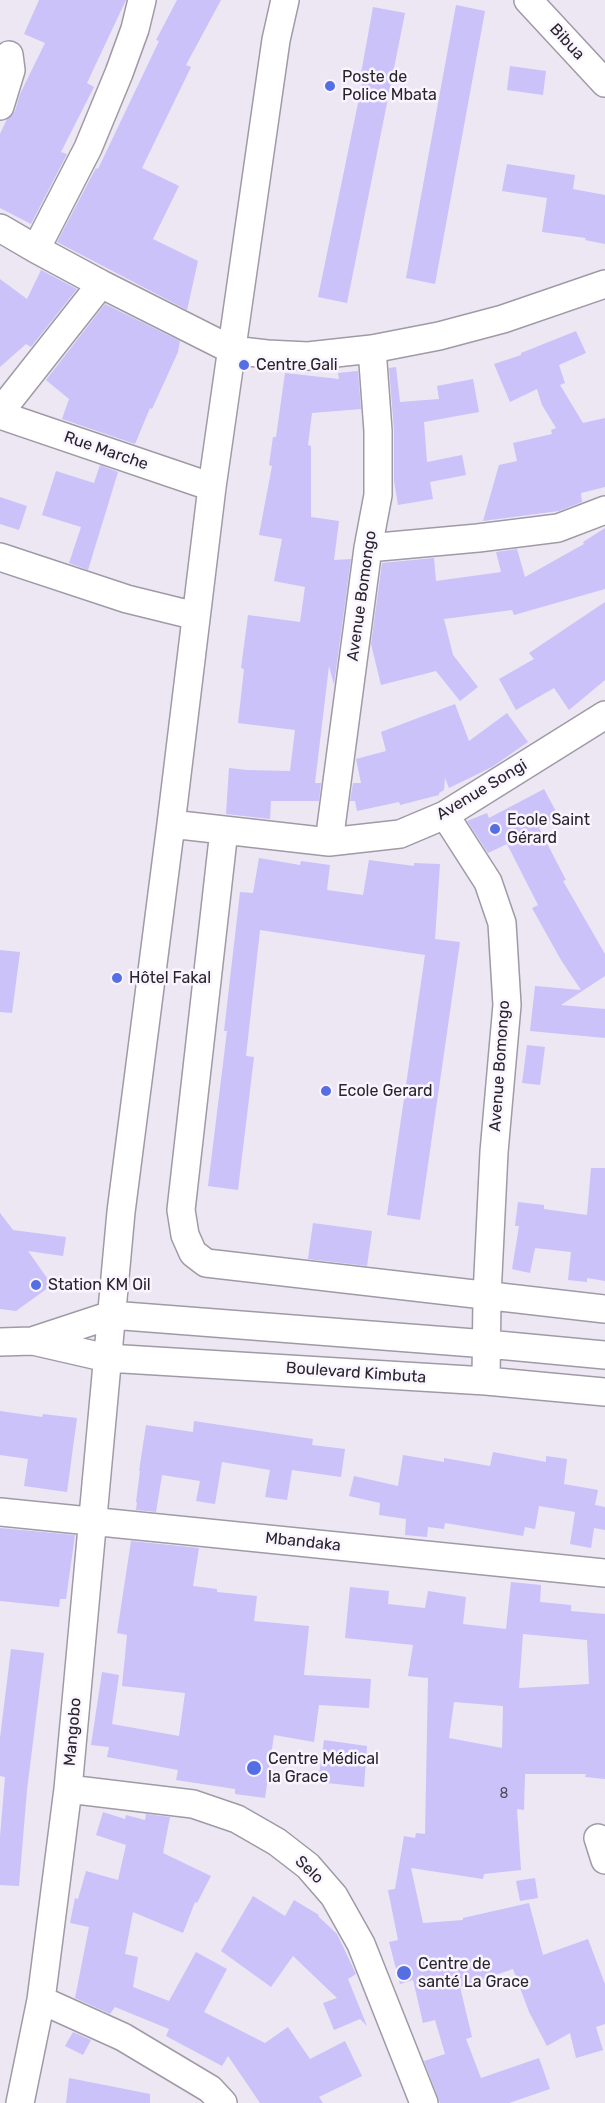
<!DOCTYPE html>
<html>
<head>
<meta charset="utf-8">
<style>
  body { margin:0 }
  canvas { display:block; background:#ede6f3 }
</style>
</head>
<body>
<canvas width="605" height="2103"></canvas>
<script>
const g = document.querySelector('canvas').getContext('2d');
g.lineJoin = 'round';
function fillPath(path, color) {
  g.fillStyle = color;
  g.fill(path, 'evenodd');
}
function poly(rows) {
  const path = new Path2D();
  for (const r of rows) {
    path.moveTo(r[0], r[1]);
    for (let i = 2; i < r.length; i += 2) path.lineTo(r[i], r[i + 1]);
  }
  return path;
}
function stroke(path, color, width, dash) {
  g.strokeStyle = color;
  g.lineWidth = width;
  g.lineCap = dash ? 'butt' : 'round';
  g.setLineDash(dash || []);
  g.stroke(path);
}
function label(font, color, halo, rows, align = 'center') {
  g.font = font + ' Rubik,sans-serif';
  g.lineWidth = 5;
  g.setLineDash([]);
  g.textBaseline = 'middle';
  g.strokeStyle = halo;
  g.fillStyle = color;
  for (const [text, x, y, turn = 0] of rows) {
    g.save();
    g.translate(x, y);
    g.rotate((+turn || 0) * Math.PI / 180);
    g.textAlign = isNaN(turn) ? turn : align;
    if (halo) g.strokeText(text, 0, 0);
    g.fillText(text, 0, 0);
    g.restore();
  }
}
fillPath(poly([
  [39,0,126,0,87,83,94,87,61,152,67,154,31,224,0,208,0,134,7,119,15,111,20,94,45,43,24,34],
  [177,0,221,0,186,65,191,67,142,168,179,186,153,239,198,261,187,310,57,242,96,168,98,169,159,41,156,40],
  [456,5,485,11,435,284,406,278],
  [373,7,405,13,347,303,318,297,363,79,360,79],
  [510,66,546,71,543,95,507,90],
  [507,164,575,175,573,189,605,195,605,244,585,240,586,238,542,232,547,198,502,191],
  [41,270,77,289,31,347,26,344,0,367,0,279,27,299],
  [105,304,180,341,178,352,152,409,150,408,135,444,62,419,69,399,46,380],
  [576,331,586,353,559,365,565,383,560,385,583,423,605,418,605,487,581,493,582,502,559,511,483,521,499,465,517,461,513,443,552,434,551,430,556,428,542,405,537,389,510,402,494,364,521,355,521,353],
  [396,367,400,402,439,399,437,386,473,379,479,412,424,422,427,462,462,455,466,475,430,482,433,499,398,505,394,481,394,430,389,368],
  [358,371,361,409,312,413,308,445,311,446,311,517,339,521,334,560,351,559,334,685,329,666,315,783,321,783,319,801,271,801,270,819,226,814,229,768,247,770,290,771,295,730,238,723,244,669,241,668,248,615,300,622,305,587,274,581,282,539,259,535,272,466,269,465,273,437,276,437,285,373,339,379,338,373],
  [100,465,118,472,88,570,69,563,81,527,42,515,56,471,94,483],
  [0,497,27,506,19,530,0,524],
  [605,528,605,589,514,615,512,610,444,619,453,655,478,687,460,701,436,671,381,685,371,644,382,563,434,558,436,581,501,572,496,552,517,549,525,577,584,544,583,542],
  [605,602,605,680,569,710,554,688,516,710,499,679,534,659,529,653],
  [455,704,469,741,507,713,528,742,492,767,449,788,445,778,444,790,439,793,439,795,400,805,399,802,357,811,355,801,350,801,353,783,361,783,356,759,386,751,381,732],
  [544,789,559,817,539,828,566,880,563,881,605,954,605,976,561,1005,605,1009,605,1038,530,1031,535,986,581,990,561,960,532,908,538,905,507,844,488,853,467,821,487,813,489,818],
  [259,858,300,865,301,861,330,865,327,890,363,895,369,860,414,866,414,863,440,864,435,939,460,942,420,1220,387,1215,425,955,260,930,246,1056,254,1057,238,1190,208,1186,227,1031,224,1031,240,892,253,893],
  [0,950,20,952,12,1013,0,1012],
  [527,1045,545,1047,540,1085,522,1083],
  [591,1168,605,1168,605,1281,587,1278,587,1282,568,1280,571,1252,535,1248,530,1273,512,1269,519,1226,515,1226,518,1202,544,1205,544,1209,587,1215],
  [0,1213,13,1230,66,1237,63,1256,28,1251,52,1285,16,1311,0,1309],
  [313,1223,372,1231,367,1266,308,1259],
  [0,1411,42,1417,43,1414,77,1418,67,1492,24,1486,28,1459,0,1455],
  [194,1421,313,1439,312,1445,345,1449,341,1477,292,1470,287,1500,265,1497,270,1470,222,1462,215,1504,196,1501,200,1481,162,1475,156,1512,136,1510,137,1502,136,1502,140,1471,139,1471,146,1425,193,1432],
  [493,1452,546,1462,546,1456,567,1459,564,1484,598,1490,595,1505,605,1507,605,1530,594,1528,591,1548,570,1544,575,1512,539,1506,535,1529,525,1527,523,1536,445,1523,444,1529,428,1527,427,1537,405,1535,406,1519,379,1515,380,1503,349,1496,354,1476,398,1486,403,1455,444,1462,444,1458,490,1466],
  [0,1528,75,1535,66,1599,60,1599,59,1607,0,1601],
  [131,1541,199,1548,193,1586,217,1589,217,1592,257,1596,254,1621,309,1626,304,1675,371,1679,369,1708,319,1705,314,1742,274,1735,265,1798,235,1794,235,1789,176,1780,178,1770,107,1757,109,1747,91,1745,102,1672,119,1675,112,1724,179,1736,185,1693,122,1686,127,1635,117,1633],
  [511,1582,541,1585,540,1602,571,1605,571,1611,605,1614,605,1779,585,1777,586,1774,525,1774,524,1810,517,1809,521,1870,484,1874,483,1879,411,1868,423,1923,463,1920,463,1918,529,1903,543,1955,588,1939,605,1984,605,2024,596,2027,603,2050,576,2058,570,2033,547,2046,529,2012,513,1969,460,1987,472,2037,466,2039,481,2078,539,2058,550,2089,509,2103,440,2103,424,2061,445,2054,435,2020,423,2023,413,1980,400,1984,389,1942,398,1940,388,1890,395,1889,404,1836,415,1838,416,1833,425,1834,428,1678,408,1676,413,1645,345,1638,350,1587,389,1591,388,1604,425,1608,428,1591,466,1597,463,1624,506,1629],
  [523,1634,587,1640,589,1684,519,1688],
  [454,1702,503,1706,502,1748,449,1738],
  [11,1649,44,1653,27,1790,19,1886,0,1885,0,1837,5,1777,0,1776,0,1738],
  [324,1740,367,1746,364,1787,318,1782],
  [103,1812,125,1819,126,1815,145,1820,146,1814,170,1817,163,1853,211,1876,197,1903,195,1902,183,1933,133,1912,125,1954,138,1957,133,1987,169,2001,196,1952,227,1969,204,2012,265,2043,288,2027,310,2059,345,2041,362,2076,319,2097,323,2103,260,2103,228,2056,222,2066,166,2036,169,2029,115,2007,110,2014,75,1998,89,1927,70,1923,75,1898,78,1899,86,1871,118,1880,126,1845,96,1835],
  [535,1878,538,1898,520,1901,516,1881],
  [253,1896,285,1916,294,1900,319,1915,318,1916,337,1934,356,1974,348,1979,367,2026,360,2019,334,2030,323,2003,337,1998,293,1956,271,1987,221,1951],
  [73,2032,91,2040,83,2055,65,2046],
  [69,2078,150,2094,150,2103,66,2103]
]), '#cbc2fa');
const minor = poly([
  [142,0,135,29,119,73,88,148,36,249,101,284,232,350,267,354,308,356,372,349,439,336,503,319,605,284],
  [528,0,605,83],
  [0,106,11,70,9,55],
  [0,228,36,249],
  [0,412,101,284],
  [0,415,212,487],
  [368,548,478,538,558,528,605,510],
  [0,557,127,599,196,616],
  [445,815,488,882,502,923,507,1005,494,1152,487,1296,486,1381],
  [171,824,329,842,400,834,445,815,605,715],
  [224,830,181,1210,185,1235,193,1253,206,1263,605,1309],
  [329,842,368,548,378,495,378,431,372,349],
  [33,1341,107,1358,486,1381,605,1392],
  [0,1342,32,1341,111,1315,487,1344,605,1355],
  [0,1512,605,1573],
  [68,1789,193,1804,237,1819,277,1842,308,1866,334,1896,361,1944,424,2103],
  [598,1838,605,1860],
  [41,2000,123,2037,210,2089,223,2103],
  [20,2103,41,2000,68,1789,121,1212,171,824,212,487,276,40,285,0]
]);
stroke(minor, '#a09aa6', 30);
stroke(minor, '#fff', 27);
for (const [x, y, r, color] of [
  [330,86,6,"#546ee3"],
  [244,365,6,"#546ee3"],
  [495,829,6,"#546ee3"],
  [117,978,6,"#546ee3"],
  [326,1091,6,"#546ee3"],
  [36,1285,6,"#546ee3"],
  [254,1768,8,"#546ee3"],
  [404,1973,8,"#546ee3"]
]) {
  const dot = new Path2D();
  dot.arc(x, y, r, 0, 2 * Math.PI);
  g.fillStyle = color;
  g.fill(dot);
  stroke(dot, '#f9f4ff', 2);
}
label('14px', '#504c5d', null, [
  ["8",504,1794]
]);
label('16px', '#272529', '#f9f4ff', [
  ["Bibua",567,42,47],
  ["Rue Marche",106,451,19],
  ["Avenue Bomongo",362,596,-82],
  ["Avenue Songi",482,790,-31],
  ["Avenue Bomongo",500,1066,-86],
  ["Boulevard Kimbuta",356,1373,4],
  ["Mbandaka",303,1542,6],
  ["Mangobo",73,1732,-85],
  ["Selo",309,1870,44]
]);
label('16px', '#272529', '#f9f4ff', [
  ["Poste de",342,77],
  ["Police Mbata",342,95],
  ["Centre Gali",256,365],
  ["Ecole Saint",507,820],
  ["Gérard",507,838],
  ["Hôtel Fakal",129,978],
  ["Ecole Gerard",338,1091],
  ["Station KM Oil",48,1285],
  ["Centre Médical",268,1759],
  ["la Grace",268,1777],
  ["Centre de",418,1964],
  ["santé La Grace",418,1982]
], 'left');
</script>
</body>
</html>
